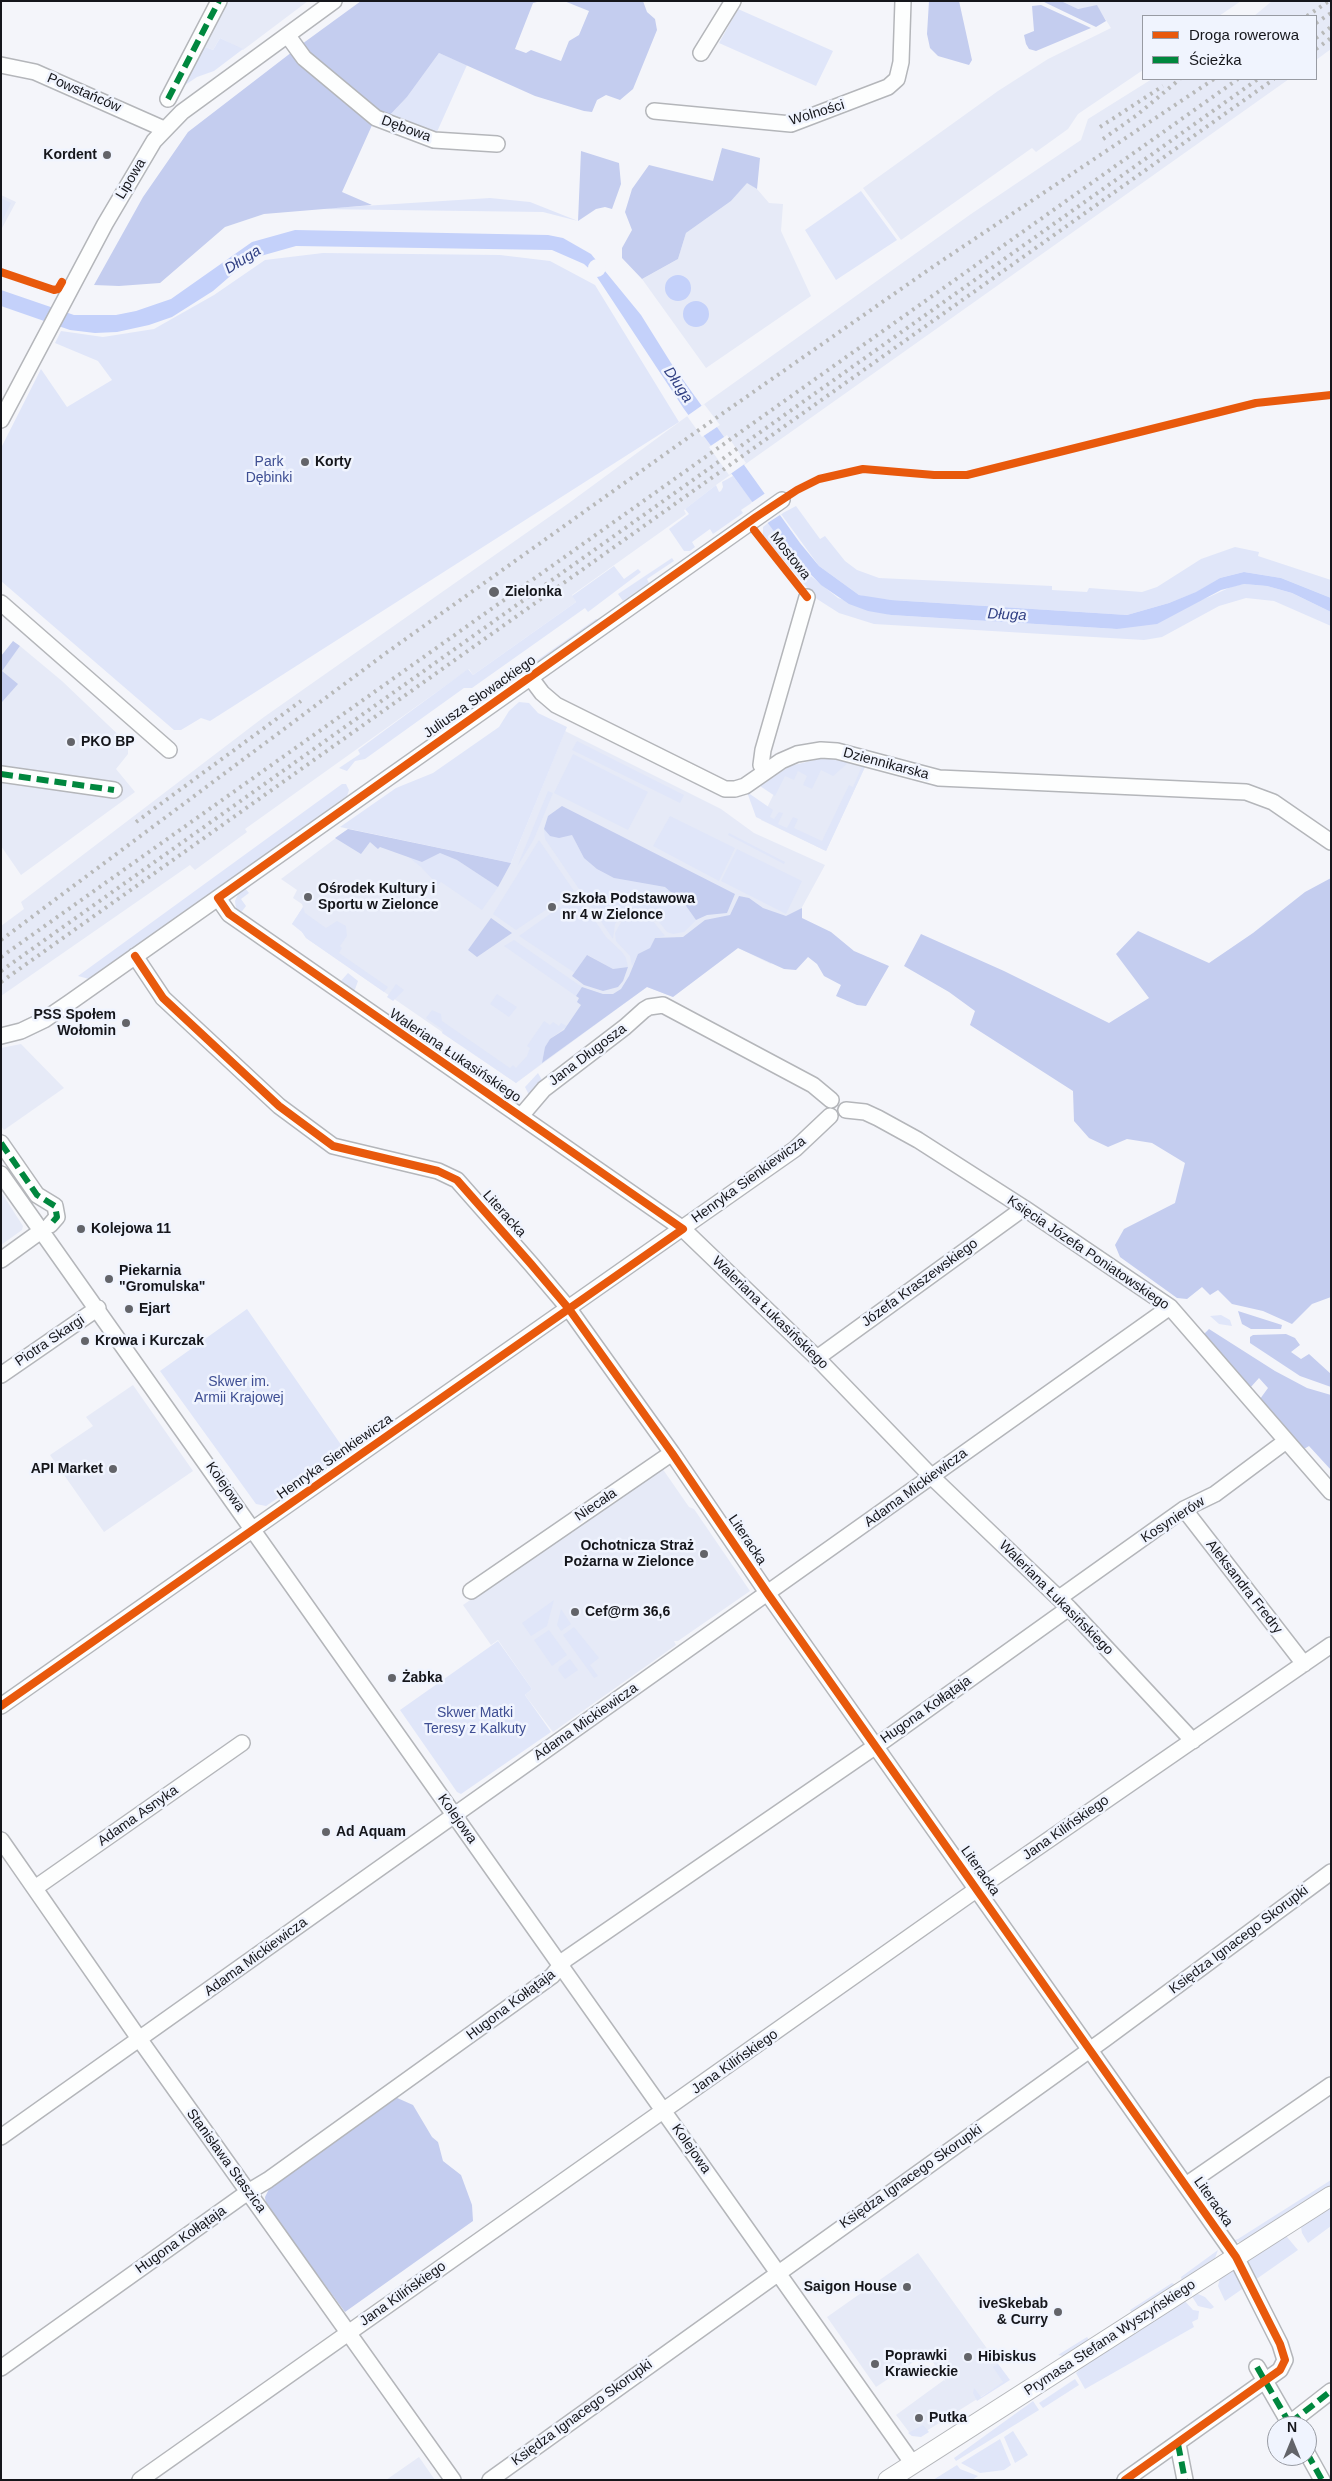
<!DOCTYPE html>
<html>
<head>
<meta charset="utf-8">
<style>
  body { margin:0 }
  #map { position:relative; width:1332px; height:2481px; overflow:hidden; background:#f4f5fa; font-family:Arial,sans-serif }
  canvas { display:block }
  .frame { position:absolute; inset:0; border:2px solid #15161b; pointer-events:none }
  .legend { position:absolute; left:1142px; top:15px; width:175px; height:65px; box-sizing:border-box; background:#f0f4fe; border:1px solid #989ba3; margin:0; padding:6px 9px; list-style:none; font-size:15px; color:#15161b }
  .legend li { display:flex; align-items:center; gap:10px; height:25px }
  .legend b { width:25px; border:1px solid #989ba3 }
  .north { position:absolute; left:1267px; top:2416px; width:50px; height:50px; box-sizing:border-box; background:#f0f4fe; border:1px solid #989ba3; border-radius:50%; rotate:0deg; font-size:14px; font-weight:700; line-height:20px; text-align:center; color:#15161b }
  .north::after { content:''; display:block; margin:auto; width:18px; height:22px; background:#636469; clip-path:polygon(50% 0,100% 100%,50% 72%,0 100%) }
</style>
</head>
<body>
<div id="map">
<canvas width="1332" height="2481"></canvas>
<div class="frame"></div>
<ul class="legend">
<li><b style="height:6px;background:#e8590c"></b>Droga rowerowa</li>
<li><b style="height:6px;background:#00873e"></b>Ścieżka</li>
</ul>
<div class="north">N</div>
</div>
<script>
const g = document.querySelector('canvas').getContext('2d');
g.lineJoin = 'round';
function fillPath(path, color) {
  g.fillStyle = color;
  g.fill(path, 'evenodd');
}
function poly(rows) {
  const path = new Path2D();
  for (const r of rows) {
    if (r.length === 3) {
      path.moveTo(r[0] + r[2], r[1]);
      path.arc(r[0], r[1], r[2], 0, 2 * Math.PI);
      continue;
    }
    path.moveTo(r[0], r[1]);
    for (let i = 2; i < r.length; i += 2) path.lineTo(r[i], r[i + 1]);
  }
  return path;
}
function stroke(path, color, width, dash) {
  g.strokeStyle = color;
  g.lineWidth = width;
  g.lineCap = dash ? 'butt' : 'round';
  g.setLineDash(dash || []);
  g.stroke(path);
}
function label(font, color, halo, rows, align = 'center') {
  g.font = font + ' Arial,sans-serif';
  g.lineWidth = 5;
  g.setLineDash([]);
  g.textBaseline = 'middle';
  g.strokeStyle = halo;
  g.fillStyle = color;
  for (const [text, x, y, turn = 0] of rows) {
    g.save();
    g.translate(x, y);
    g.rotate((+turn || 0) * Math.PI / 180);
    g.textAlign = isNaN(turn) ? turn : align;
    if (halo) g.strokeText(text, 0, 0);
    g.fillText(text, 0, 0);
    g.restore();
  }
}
fillPath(poly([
  [226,1,308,1,243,50,220,38,213,50,203,46],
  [1061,1,1241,1,1219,16,1143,16,1143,70,1078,114,1068,129,1036,152,1032,148,901,240,863,188,998,91,1048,59,1111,28,1097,6,1078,9],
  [1272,1,1331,1,1331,49,1316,60,1316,16,1254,16],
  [1152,79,1289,79,716,485,684,510,686,514,572,595,576,602,473,675,469,669,245,829,247,832,195,870,190,865,1,996,1,926,24,909,21,902,264,717,569,503,686,417,971,214,1081,140,1088,119],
  [747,182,757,189,769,203,783,204,781,231,811,296,706,368,642,279,678,259,686,233,731,201],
  [1,195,16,202,1,230],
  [20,646,62,681,128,744,128,754,116,769,135,792,21,875,1,846,1,671],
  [565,731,721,809,754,833,825,865,771,964,738,948,673,997,647,987,516,1083,306,938,302,932,292,924,303,907,302,904,293,898,297,890,281,879,348,829,511,863],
  [845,761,865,767,826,851,761,820,786,769],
  [21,1044,64,1088,4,1130,1,1126,1,1048],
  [1,1192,23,1226,22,1230,1,1245],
  [133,1385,193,1471,104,1532,50,1455,93,1426,86,1417],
  [662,1468,689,1507,694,1509,750,1591,678,1641,674,1641,676,1645,553,1732,525,1695,532,1689,498,1640,491,1645,463,1605],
  [918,2253,1009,2379,920,2435,912,2436,896,2415,944,2380,946,2382,927,2353,876,2387,827,2317],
  [419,2457,435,2480,386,2480]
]), '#e6eaf7');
fillPath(poly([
  [738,9,833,51,816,86,719,43],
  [220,38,243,49,214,71,197,77,182,87,203,46,213,50],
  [439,53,467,65,436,134,389,116,407,97],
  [861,191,897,240,836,280,805,230],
  [1,198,11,203,1,223],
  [490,198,530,202,578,221,543,212,316,209],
  [323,253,500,255,550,261,595,285,679,422,210,721,201,718,181,730,174,730,1,581,1,448,41,369,67,407,112,380,98,361,55,343,61,331,103,337,154,329,214,295,265,260],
  [733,476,753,502,741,510,743,513,713,534,710,529,692,542,695,547,690,551,684,551,669,529,689,514,685,509,716,485,719,492,721,491,723,487,722,482],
  [796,506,820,539,825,536,845,561,857,570,879,578,1052,586,1052,590,1087,592,1089,588,1142,592,1157,587,1201,559,1235,547,1259,552,1258,556,1331,580,1331,598,1281,578,1244,572,1220,578,1197,592,1169,603,1127,615,875,599,859,595,819,566,781,514],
  [768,523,789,553,807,573,838,598,891,615,1117,629,1209,597,1233,586,1244,584,1267,586,1292,593,1331,612,1331,626,1274,601,1246,598,1219,606,1162,637,1144,640,874,624,839,613,817,599,763,536,763,527],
  [672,558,674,561,647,579,649,583,623,601,618,594],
  [614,566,624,579,638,569,641,572,588,612,585,608,472,688,464,688,365,759,355,761,347,771,339,768,360,754,358,750,468,669,473,675,576,602,572,596],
  [596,619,598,619,475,706,475,704],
  [519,702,529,703,538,713,567,727,511,863,340,827,396,788,433,773,499,727,509,711],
  [577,741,684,795,680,803,572,750],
  [573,754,648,792,628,830,554,793],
  [823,758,849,762,833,776,821,770,812,789,803,785,807,776,798,771,794,780,785,776,775,796,760,786,790,766],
  [862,766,865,767,826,851,756,817,747,792,773,810,770,817,774,819,779,812,783,813,778,824,787,828,793,817,798,819,794,828,822,841,849,785,853,787],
  [342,784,346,784,349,790,347,796,94,977,89,979,78,976],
  [548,791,553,793,534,839,517,867],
  [670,816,735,848,719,881,653,846],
  [544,829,550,836,572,835,584,858,614,878,665,887,684,903,696,920,684,932,673,934,667,932,652,913,644,909,635,908,622,913,615,924,613,939,545,839],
  [729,833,785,862,784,864,728,835],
  [539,840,574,891,516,930,493,914],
  [737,849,802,881,786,914,721,881],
  [440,853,457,860,498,887,482,910,441,882,438,885,421,867,406,855,422,862],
  [245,888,249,893,241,899,246,906,240,914,236,909,235,901,238,894],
  [574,897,579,897,606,937,622,952,626,958,628,967,613,969,588,955,575,973,519,936],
  [303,907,305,913,326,928,337,921,346,926,347,936,340,946,342,948,339,953,388,987,384,992,306,938,302,932,292,924],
  [635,912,648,915,665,936,655,938,650,948,638,954,632,966,630,956,616,941,615,933,624,917],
  [514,940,582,987,576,996,504,946],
  [348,973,358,981,354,992,340,982],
  [396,984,404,990,393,1001,387,997],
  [497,994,517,1007,509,1017,490,1004],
  [432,1010,441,1014,442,1021,510,1068,513,1065,516,1068,527,1056,530,1048,527,1046,544,1021,550,1025,553,1022,559,1026,561,1023,567,1026,550,1039,545,1047,542,1063,516,1083,442,1033,443,1030,426,1018],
  [538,1073,543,1082,529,1095,525,1087],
  [489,1076,502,1085,503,1091,500,1095,486,1086,485,1081],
  [247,1309,346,1452,266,1506,256,1504,160,1371],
  [1221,1315,1230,1320,1232,1326,1219,1324,1210,1316],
  [554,1600,547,1626,531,1636,522,1623],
  [561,1609,571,1624,561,1631,557,1625],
  [574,1627,599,1658,590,1665,598,1676,594,1678,563,1635],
  [549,1630,567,1655,552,1666,534,1640],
  [498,1641,532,1689,525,1695,551,1732,461,1794,457,1792,400,1710],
  [570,1659,578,1670,565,1679,558,1670,559,1667],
  [1331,2180,1331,2186,1248,2240,1239,2242,1232,2241,1238,2239],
  [1331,2205,1331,2226,1308,2243,1302,2233,1301,2227,1303,2223],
  [1281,2237,1287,2237,1298,2250,1225,2301,1218,2286,1220,2278],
  [1218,2250,1214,2261,1182,2281,1181,2277],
  [1172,2283,1176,2285,1132,2313,1130,2310],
  [1198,2294,1205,2297,1214,2307,1211,2309,1198,2306,1191,2295],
  [1184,2300,1193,2310,1199,2311,1198,2319,1192,2322,1194,2327,1085,2389,1076,2373,1090,2360],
  [1087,2337,1089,2340,1078,2347,1063,2356,1058,2355],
  [998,2364,1010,2380,977,2401,973,2393,974,2388,981,2397,1003,2382,993,2367],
  [1075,2379,1079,2385,1043,2408,1039,2403],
  [1033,2401,1039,2410,956,2461,954,2458],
  [923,2425,929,2432,921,2437,912,2436,908,2433],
  [1013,2431,1028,2455,1015,2463,1004,2437],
  [1000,2439,1011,2465,1004,2470,980,2473,961,2463],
  [957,2465,960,2469,978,2476,972,2480,933,2480]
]), '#e0e6f9');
fillPath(poly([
  [361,1,541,1,533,3,515,49,526,53,531,50,561,61,569,41,579,35,589,11,564,1,643,1,647,12,655,19,657,30,633,89,620,100,606,95,597,100,592,112,584,111,535,96,439,53,407,97,389,116,378,112,307,51,302,44],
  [929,1,959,1,972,60,969,65,938,56,930,48,927,34],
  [1031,1,1061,1,1078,9,1097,5,1106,21,1096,27,1042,1],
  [1041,5,1091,28,1036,51,1029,49,1026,44,1024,35,1034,31,1032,6],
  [292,52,345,103,373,123,342,192,372,205,264,214,225,227,160,283,119,286,94,285,143,197,188,132],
  [722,148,760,158,757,189,747,183,731,201,686,233,678,259,642,279,622,258,622,248,632,230,625,212,632,189,649,165,713,181],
  [581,151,619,163,621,184,612,209,605,207,596,209,578,221],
  [13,641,20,646,2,671,18,684,2,702,1,714,1,656],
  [562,806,735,894,727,913,707,915,696,920,684,903,665,887,614,878,597,869,584,858,572,835,559,838,550,836,544,829,548,816],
  [348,829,511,863,498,887,457,860,440,853,422,862,380,847,378,849,370,842,361,854,335,838],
  [1331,878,1331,1297,1312,1304,1292,1324,1263,1311,1232,1304,1218,1290,1210,1295,1202,1287,1187,1299,1177,1298,1120,1257,1115,1245,1124,1229,1175,1203,1185,1163,1152,1143,1127,1139,1108,1147,1089,1138,1074,1121,1073,1091,970,1025,975,1011,949,992,904,966,921,934,1004,971,1109,1023,1149,998,1116,954,1138,931,1209,963,1253,933,1305,892],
  [739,896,749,898,763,908,786,916,802,908,802,918,831,932,854,951,889,966,866,1006,857,1005,836,996,841,985,824,976,817,964,808,957,796,970,784,969,738,948,673,997,647,987,542,1063,545,1047,550,1039,564,1030,581,1005,577,1002,579,998,576,996,582,987,603,994,613,994,621,989,629,976,638,954,650,948,655,938,683,937,705,920,730,915],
  [491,918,512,933,477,957,468,950],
  [587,955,613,969,628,967,623,981,618,987,603,991,584,985,572,976],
  [1238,1311,1282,1325,1281,1329,1251,1329,1242,1324],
  [1209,1329,1275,1371,1307,1388,1331,1395,1331,1470,1309,1446,1304,1449,1260,1399,1268,1388,1259,1378,1250,1388,1203,1335],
  [1286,1334,1295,1338,1300,1345,1291,1352,1301,1359,1309,1354,1331,1374,1331,1387,1300,1376,1250,1343,1250,1337,1253,1335],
  [395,2097,413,2105,432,2137,438,2142,443,2161,461,2175,472,2205,473,2221,345,2312,266,2205,265,2197,269,2189]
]), '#c4cdef');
fillPath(poly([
  [295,230,548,235,563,238,591,254,641,315,671,363,800,543,819,566,859,595,891,600,1127,615,1169,603,1196,592,1220,578,1244,572,1281,578,1331,598,1331,612,1292,593,1267,586,1244,584,1221,590,1157,624,1117,629,891,615,868,611,849,604,821,585,789,552,684,409,595,274,584,264,552,250,296,246,250,259,213,291,172,317,149,325,117,332,95,333,70,330,1,306,1,290,74,315,116,315,136,311,171,299,252,242],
  [678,288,13],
  [696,314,13]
]), '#c4d1fa');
fillPath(poly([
  [597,268,9],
  [704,404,720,425,702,437,687,416],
  [727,435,746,463,729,475,709,447],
  [767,492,783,513,766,524,751,503]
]), '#f4f5fa');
const minor = poly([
  [288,36,304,58,376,118,434,140,497,144],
  [701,53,733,1],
  [1,65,35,72,164,129],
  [168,99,219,1],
  [654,111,791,124,888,87,897,79,901,62,903,1],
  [1,420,105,224,154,141,182,112,334,1],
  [1,603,169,750],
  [530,677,542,693,556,705,725,789,735,789,745,786,781,761,797,754,821,750,837,751,939,778,1246,792,1273,802,1331,842],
  [765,772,761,765,763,750,807,597],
  [1,774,114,790],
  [218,898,229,914,242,923,683,1229,817,1358,932,1477,1069,1608,1193,1741],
  [135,956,163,998,279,1106,333,1146,438,1171,457,1180,531,1264,569,1309,672,1453,768,1594,1236,2257,1280,2344,1285,2360,1280,2370,1125,2480],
  [1,1036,21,1031,44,1020,69,1003,782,500],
  [846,1110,865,1112,878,1118,918,1140,1024,1208,1170,1307,1331,1492],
  [521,1116,544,1089,625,1027,644,1010,649,1007,663,1005,813,1085,831,1100],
  [1,1143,37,1195,55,1206,57,1217,50,1225],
  [1,1174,913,2464],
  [1,1260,41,1231],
  [817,1358,1024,1208],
  [1,1375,98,1308],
  [1184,1509,1304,1664],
  [471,1591,672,1453],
  [1059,1598,1184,1509,1215,1494,1286,1441],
  [1,1706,795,1149,830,1116],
  [1,1840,140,2040,453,2480],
  [35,1888,242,1743],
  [1,2137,1170,1307],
  [1186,2185,1331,2085],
  [1257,2367,1291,2426],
  [1,2368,248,2192,268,2180,552,1976,566,1959,886,1739,1069,1608],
  [1290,2423,1331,2391],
  [1178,2444,1185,2480],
  [1307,2453,1322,2480],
  [140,2480,973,1892,1331,1645],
  [490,2480,1105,2039,1331,1872]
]);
const major = poly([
  [888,2480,1331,2196]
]);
stroke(minor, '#b4b6ba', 18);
stroke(major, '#b4b6ba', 21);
stroke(minor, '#fdfefe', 15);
stroke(major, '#fdfefe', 19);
stroke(poly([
  [1307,16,1329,1],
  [1316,23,1331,13],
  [1316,38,1331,27],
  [1316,49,1331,38],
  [1100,127,1163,86],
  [1103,139,1137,115,1180,79],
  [136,822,301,701],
  [1,940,386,653,696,432,934,266,1214,79],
  [1,957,1238,79],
  [1,971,1258,79],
  [1,982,1274,79]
]), '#b8b9b9', 4, [2.5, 5]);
stroke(poly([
  [168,99,219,1],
  [1,774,114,790],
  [1,1143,37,1195,55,1206,57,1217,50,1225],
  [1257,2367,1291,2426],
  [1290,2423,1331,2391],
  [1178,2444,1185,2480],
  [1307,2453,1322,2480]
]), '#00873e', 6, [12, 6]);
stroke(poly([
  [1,272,54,290,58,289,62,282],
  [754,530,807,597],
  [135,956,163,998,279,1106,333,1146,438,1171,457,1180,531,1264,569,1309,672,1453,768,1594,1236,2257,1280,2344,1285,2360,1280,2370,1125,2480],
  [1,1706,683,1229,242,923,229,914,218,898,756,517,797,490,819,479,863,469,934,475,967,475,1256,403,1331,395]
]), '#e8590c', 8);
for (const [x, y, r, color] of [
  [107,155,5,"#636469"],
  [305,462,5,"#636469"],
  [494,592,6,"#636469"],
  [71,742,5,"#636469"],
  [308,897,5,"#636469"],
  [552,907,5,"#636469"],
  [126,1023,5,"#636469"],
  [81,1229,5,"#636469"],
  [109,1279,5,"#636469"],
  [129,1309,5,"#636469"],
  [85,1341,5,"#636469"],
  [113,1469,5,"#636469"],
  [704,1554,5,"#636469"],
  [575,1612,5,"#636469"],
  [392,1678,5,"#636469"],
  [326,1832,5,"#636469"],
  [907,2287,5,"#636469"],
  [1058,2312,5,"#636469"],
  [968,2357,5,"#636469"],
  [875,2364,5,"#636469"],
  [919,2418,5,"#636469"]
]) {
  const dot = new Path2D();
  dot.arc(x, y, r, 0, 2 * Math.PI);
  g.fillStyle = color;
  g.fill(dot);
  stroke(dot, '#f0f4fe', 2);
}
label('14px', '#15161b', '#f0f4fe', [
  ["Powstańców",84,93,23],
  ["Wolności",817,113,-17],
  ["Dębowa",406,129,20],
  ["Lipowa",131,179,-59],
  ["Mostowa",790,556,52],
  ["Juliusza Słowackiego",480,697,-35],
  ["Dziennikarska",886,764,15],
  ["Jana Długosza",588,1055,-37],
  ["Waleriana Łukasińskiego",455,1056,34],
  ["Henryka Sienkiewicza",749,1180,-36],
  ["Literacka",504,1214,48],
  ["Księcia Józefa Poniatowskiego",1088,1253,34],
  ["Józefa Kraszewskiego",920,1283,-36],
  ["Waleriana Łukasińskiego",770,1313,44],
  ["Piotra Skargi",50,1341,-34],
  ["Henryka Sienkiewicza",335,1457,-35],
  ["Kolejowa",225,1487,55],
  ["Adama Mickiewicza",916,1488,-36],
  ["Niecała",596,1505,-34],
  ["Kosynierów",1173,1520,-33],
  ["Literacka",747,1540,56],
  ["Aleksandra Fredry",1244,1587,52],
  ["Waleriana Łukasińskiego",1056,1598,45],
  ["Hugona Kołłątaja",926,1710,-35],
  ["Adama Mickiewicza",586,1722,-35],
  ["Adama Asnyka",138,1816,-35],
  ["Kolejowa",457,1819,55],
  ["Jana Kilińskiego",1066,1828,-35],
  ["Literacka",980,1871,55],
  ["Księdza Ignacego Skorupki",1239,1940,-37],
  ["Adama Mickiewicza",256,1957,-36],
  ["Hugona Kołłątaja",511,2005,-37],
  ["Jana Kilińskiego",735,2062,-35],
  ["Kolejowa",691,2149,55],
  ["Stanisława Staszica",226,2161,54],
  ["Księdza Ignacego Skorupki",911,2177,-35],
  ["Literacka",1213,2202,55],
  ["Hugona Kołłątaja",181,2240,-35],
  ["Jana Kilińskiego",403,2294,-35],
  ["Prymasa Stefana Wyszyńskiego",1110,2338,-33],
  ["Księdza Ignacego Skorupki",582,2413,-36]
]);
label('bold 14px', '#15161b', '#f0f4fe', [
  ["Kordent",97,155,"right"],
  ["Korty",315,462],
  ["Zielonka",505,592],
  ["PKO BP",81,742],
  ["Ośrodek Kultury i",318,889],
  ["Sportu w Zielonce",318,905],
  ["Szkoła Podstawowa",562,899],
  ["nr 4 w Zielonce",562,915],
  ["PSS Społem",116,1015,"right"],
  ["Wołomin",116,1031,"right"],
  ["Kolejowa 11",91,1229],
  ["Piekarnia",119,1271],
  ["\"Gromulska\"",119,1287],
  ["Ejart",139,1309],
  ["Krowa i Kurczak",95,1341],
  ["API Market",103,1469,"right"],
  ["Ochotnicza Straż",694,1546,"right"],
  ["Pożarna w Zielonce",694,1562,"right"],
  ["Cef@rm 36,6",585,1612],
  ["Żabka",402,1678],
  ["Ad Aquam",336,1832],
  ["Saigon House",897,2287,"right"],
  ["iveSkebab",1048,2304,"right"],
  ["& Curry",1048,2320,"right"],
  ["Poprawki",885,2356],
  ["Krawieckie",885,2372],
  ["Hibiskus",978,2357],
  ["Putka",929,2418]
], 'left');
label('14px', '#3e4e93', '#f0f4fe', [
  ["Park",269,462],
  ["Dębinki",269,478],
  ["Skwer im.",239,1382],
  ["Armii Krajowej",239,1398],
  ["Skwer Matki",475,1713],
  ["Teresy z Kalkuty",475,1729]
]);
label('italic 15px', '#324184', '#f0f4fe', [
  ["Długa",243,260,-32],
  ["Długa",678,385,56],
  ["Długa",1007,615,3]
]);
</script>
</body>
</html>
